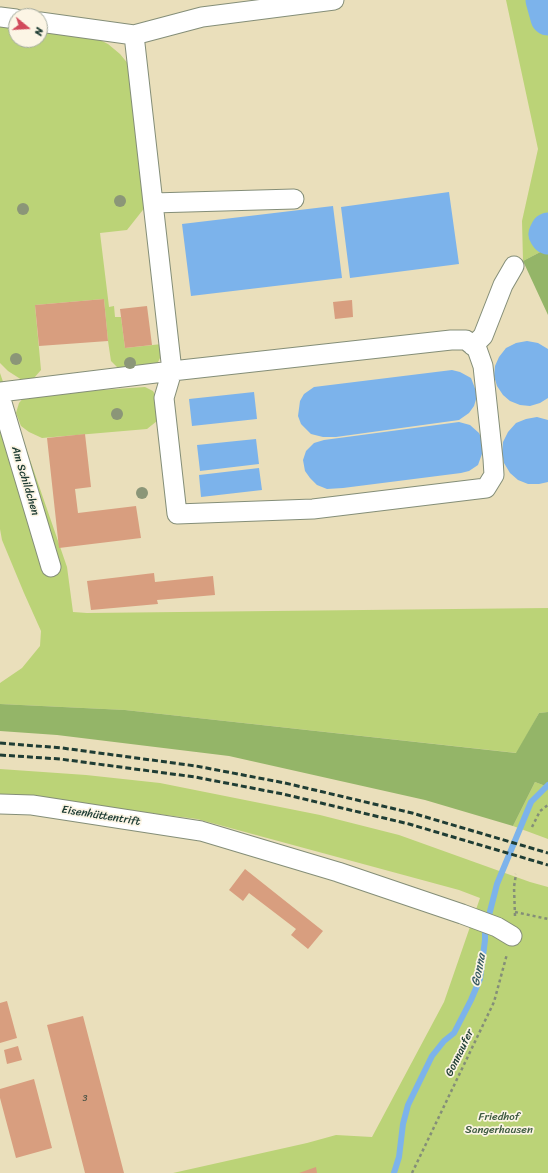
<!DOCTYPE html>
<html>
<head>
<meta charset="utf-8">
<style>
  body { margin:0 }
  #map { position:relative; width:548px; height:1173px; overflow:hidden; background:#eadfbb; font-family:Sriracha,sans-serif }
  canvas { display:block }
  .north { position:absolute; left:8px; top:8px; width:40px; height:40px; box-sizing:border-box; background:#fcf5e5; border:1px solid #a4ab9e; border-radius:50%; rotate:108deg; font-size:11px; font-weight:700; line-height:16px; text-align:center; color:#1f3d34 }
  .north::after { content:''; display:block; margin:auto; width:14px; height:18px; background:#d1495b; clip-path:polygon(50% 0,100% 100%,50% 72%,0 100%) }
</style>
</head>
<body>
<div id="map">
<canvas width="548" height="1173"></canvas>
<div class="north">N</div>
</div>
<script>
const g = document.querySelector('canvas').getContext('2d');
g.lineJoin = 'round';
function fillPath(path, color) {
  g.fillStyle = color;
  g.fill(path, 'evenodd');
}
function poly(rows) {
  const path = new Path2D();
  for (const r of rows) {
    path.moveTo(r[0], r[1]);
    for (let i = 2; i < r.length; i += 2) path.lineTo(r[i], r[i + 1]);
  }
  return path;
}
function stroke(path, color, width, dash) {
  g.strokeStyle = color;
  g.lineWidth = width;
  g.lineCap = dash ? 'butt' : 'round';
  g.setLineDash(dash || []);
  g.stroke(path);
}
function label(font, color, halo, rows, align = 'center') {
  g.font = font + ' Sriracha,sans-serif';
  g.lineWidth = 3.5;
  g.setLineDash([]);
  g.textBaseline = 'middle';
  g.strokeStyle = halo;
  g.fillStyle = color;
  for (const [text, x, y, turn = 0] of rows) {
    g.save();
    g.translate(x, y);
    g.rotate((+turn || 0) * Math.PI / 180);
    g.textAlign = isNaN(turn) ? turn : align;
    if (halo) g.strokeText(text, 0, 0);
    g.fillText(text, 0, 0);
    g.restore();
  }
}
fillPath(poly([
  [506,0,548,0,548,248,523,261,522,221,538,149],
  [0,23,16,26,16,40,40,40,40,30,96,38,108,44,120,54,129,65,146,206,127,230,100,233,109,307,114,306,115,317,121,317,125,348,162,344,162,354,157,364,119,369,111,361,108,341,104,299,35,305,41,370,34,378,22,380,8,371,0,363],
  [0,373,67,567,73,612,87,613,548,608,548,712,539,713,517,753,125,710,0,704,0,683,22,668,40,646,41,631,24,593,2,540,0,529],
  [145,387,153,391,158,400,159,412,157,421,147,429,42,438,29,432,21,426,16,413,19,403,26,395],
  [0,769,86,775,160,783,320,815,399,835,530,882,548,887,548,1173,173,1173,307,1143,336,1135,372,1137,444,1002,480,898,459,890,197,819,0,794],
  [535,782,548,787,548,839,513,826]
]), '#bbd377');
fillPath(poly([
  [548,248,548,315,523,261],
  [0,704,125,710,516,753,539,713,548,712,548,787,535,782,513,826,425,800,229,756,57,735,0,731]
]), '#94b568');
fillPath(poly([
  [449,192,459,264,350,278,341,207],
  [333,206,342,278,191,296,182,224],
  [527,341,538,343,548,349,548,398,540,403,530,406,520,405,510,401,503,395,497,386,494,376,495,366,499,357,506,348,516,343],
  [452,370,460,372,471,378,476,391,477,396,474,406,469,413,459,420,336,437,323,437,311,434,301,424,298,416,300,401,304,394,314,387],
  [254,392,257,419,192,426,189,399],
  [537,417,548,420,548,482,539,484,528,484,518,480,510,473,504,463,502,453,503,442,508,432,516,423,526,419],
  [459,422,470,425,479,433,482,439,483,451,478,465,469,471,461,473,343,488,327,489,317,485,310,478,305,471,303,460,306,451,314,443,324,440],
  [256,439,259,464,200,471,197,445],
  [259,468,262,490,201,497,199,475]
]), '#7cb3eb');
stroke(poly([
  [394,1173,399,1157,403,1124,408,1105,432,1056,444,1041,454,1033,471,1000,480,979,485,940,485,931,497,884,531,802,548,785]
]), '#7cb3eb', 6);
stroke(poly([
  [543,0,548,18],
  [548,230,546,234,548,237]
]), '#7cb3eb', 35);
fillPath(poly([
  [104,299,108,341,39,346,35,305],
  [352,300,353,317,335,319,333,302],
  [147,306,152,345,125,348,120,309],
  [85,434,91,487,75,489,78,513,136,506,141,538,59,548,47,438],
  [154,573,155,582,213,576,215,595,157,600,158,604,91,610,87,581],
  [245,869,323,931,308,949,291,935,296,929,249,893,243,901,229,890],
  [7,1001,17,1038,0,1043,0,1003],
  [83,1016,124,1173,85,1173,47,1025],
  [18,1046,22,1060,7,1064,4,1050],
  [34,1079,52,1148,16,1158,0,1098,0,1089],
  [316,1167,317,1173,299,1173]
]), '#d89e7f');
const minor = poly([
  [0,17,16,19],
  [40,22,134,35,202,17,334,0],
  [153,203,294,199],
  [473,346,483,336,503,285,514,266],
  [0,392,172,371,164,398,177,514,313,509,486,488,494,475,493,459,483,366,477,349,466,340,451,340,172,371,134,35],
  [0,396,51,567],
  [0,804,32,805,201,831,338,872,462,914,497,927,512,936]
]);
stroke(minor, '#848e78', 21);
stroke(poly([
  [532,827,540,811,548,805],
  [515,912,548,919],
  [515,916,514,887,516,874],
  [412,1173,494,1002,507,954]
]), '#848e78', 2.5, [3, 3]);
stroke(minor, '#fff', 19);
stroke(poly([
  [0,743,62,748,196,766,285,783,412,813,548,853],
  [0,755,60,759,195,777,283,794,409,824,548,865]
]), '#1f3d34', 3, [6, 3]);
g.fillStyle = '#8b9678';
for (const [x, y] of [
  [120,201],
  [23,209],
  [16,359],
  [130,363],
  [117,414],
  [142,493]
]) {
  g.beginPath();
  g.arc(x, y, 6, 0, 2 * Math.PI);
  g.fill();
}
label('9px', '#4d5547', null, [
  ["3",85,1099]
]);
label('11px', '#1f3d34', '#fcf5e5', [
  ["Am Schildchen",25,481,73],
  ["Eisenhüttentrift",101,816,9],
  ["Gonnaufer",460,1053,-64]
]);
label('11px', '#3e5b41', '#fcf5e5', [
  ["Friedhof",499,1117],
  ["Sangerhausen",499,1130]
]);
label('italic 12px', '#365a62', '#fcf5e5', [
  ["Gonna",479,970,-79]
]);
</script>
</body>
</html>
